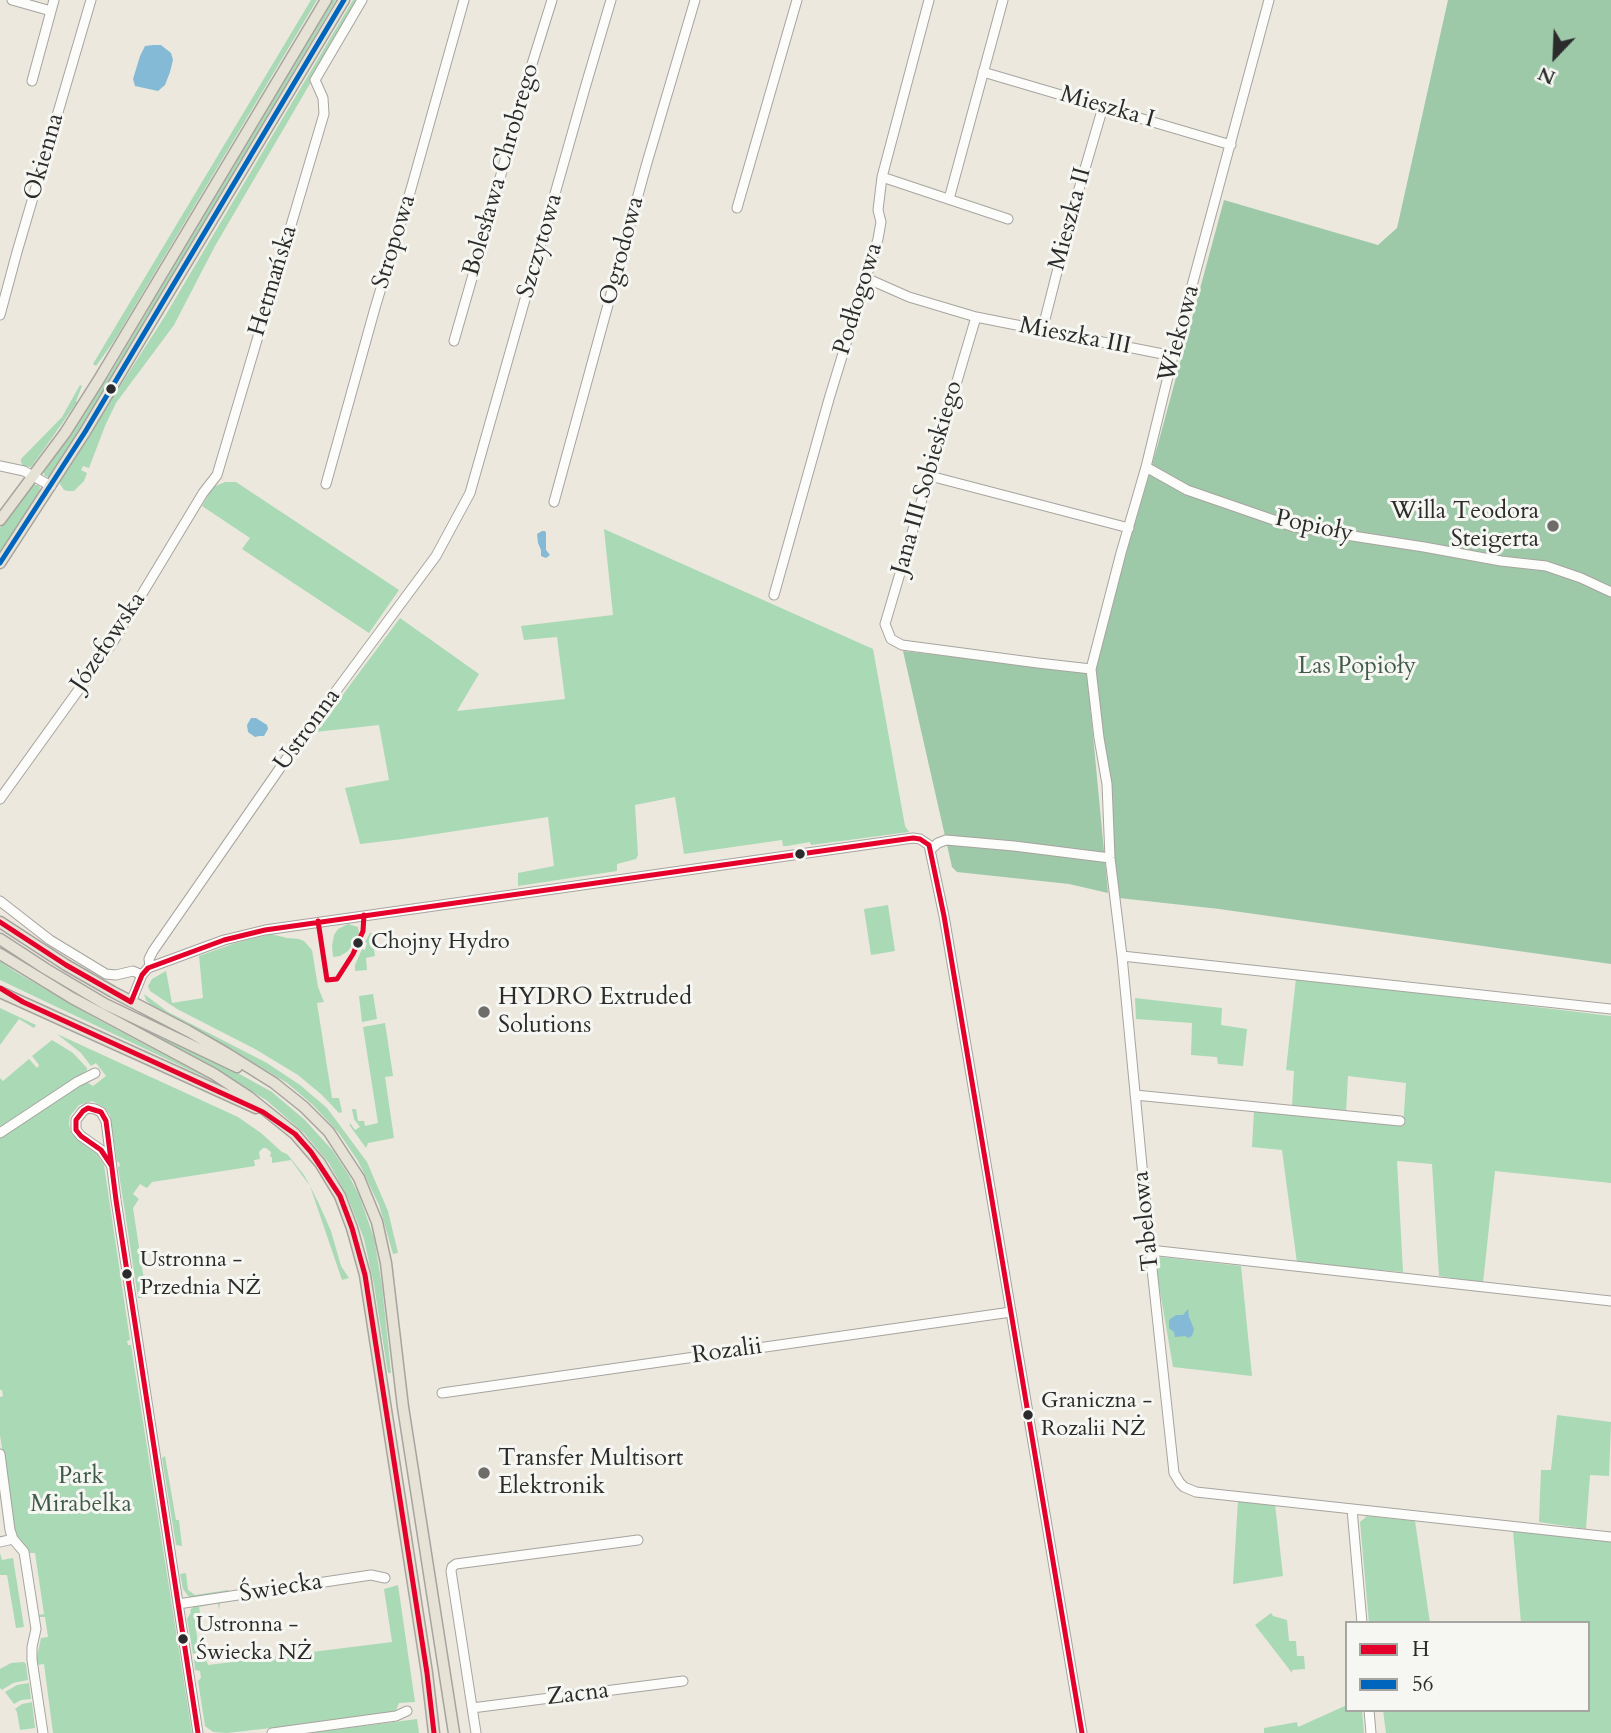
<!DOCTYPE html>
<html>
<head>
<meta charset="utf-8">
<style>
  body { margin:0 }
  #map { position:relative; width:1611px; height:1733px; overflow:hidden; background:#ece8de; font-family:Cardo,serif }
  canvas { display:block }
  .legend { position:absolute; left:1345px; top:1621px; width:245px; height:91px; box-sizing:border-box; background:#f6f6f2; border:2px solid #a5a5a2; margin:0; padding:9px 12px; list-style:none; font-size:21px; color:#2b2b2b }
  .legend li { display:flex; align-items:center; gap:14px; height:35px }
  .legend b { width:35px; border:2px solid #a5a5a2 }
  .north { position:absolute; left:1520px; top:21px; width:70px; height:70px; -webkit-text-stroke:5px #f6f6f2; paint-order:stroke; rotate:203deg; font-size:19px; font-weight:700; line-height:28px; text-align:center; color:#2b2b2b }
  .north::after { content:''; display:block; margin:auto; width:24px; height:32px; background:#2b2b2b; clip-path:polygon(50% 0,100% 100%,50% 72%,0 100%) }
</style>
</head>
<body>
<div id="map">
<canvas width="1611" height="1733"></canvas>
<ul class="legend">
<li><b style="height:9px;background:#e4002b"></b>H</li>
<li><b style="height:9px;background:#0065bd"></b>56</li>
</ul>
<div class="north">N</div>
</div>
<script>
const g = document.querySelector('canvas').getContext('2d');
g.lineJoin = 'round';
function fillPath(path, color) {
  g.fillStyle = color;
  g.fill(path, 'evenodd');
}
function poly(rows) {
  const path = new Path2D();
  for (const r of rows) {
    path.moveTo(r[0], r[1]);
    for (let i = 2; i < r.length; i += 2) path.lineTo(r[i], r[i + 1]);
  }
  return path;
}
function stroke(path, color, width, dash) {
  g.strokeStyle = color;
  g.lineWidth = width;
  g.lineCap = dash ? 'butt' : 'round';
  g.setLineDash(dash || []);
  g.stroke(path);
}
function label(font, color, halo, rows, align = 'center') {
  g.font = font + ' Cardo,serif';
  g.lineWidth = 6;
  g.setLineDash([]);
  g.textBaseline = 'middle';
  g.strokeStyle = halo;
  g.fillStyle = color;
  for (const [text, x, y, turn = 0] of rows) {
    g.save();
    g.translate(x, y);
    g.rotate((+turn || 0) * Math.PI / 180);
    g.textAlign = isNaN(turn) ? turn : align;
    if (halo) g.strokeText(text, 0, 0);
    g.fillText(text, 0, 0);
    g.restore();
  }
}
fillPath(poly([
  [311,0,317,0,114,341,96,366,93,364],
  [332,0,336,0,126,355,52,474,49,477,45,476,43,471,45,468,108,377],
  [353,0,359,0,215,246,174,325,116,403,105,426,89,468,83,466,81,470,87,473,84,481,74,491,67,491,64,490,60,484,60,480,165,316],
  [80,385,82,386,76,401,77,402,44,449,31,467,23,466,21,462,21,459,62,417],
  [225,482,236,482,399,590,369,633,242,549,250,538,202,506,213,487],
  [33,485,38,485,40,487,39,494,0,555,0,528],
  [604,529,873,649,905,826,909,832,811,845,810,842,787,846,783,846,782,840,684,854,675,797,635,805,638,855,636,859,617,864,617,871,518,886,518,873,554,866,548,817,403,839,360,844,345,788,389,780,379,725,315,732,400,618,479,674,457,711,565,699,557,637,524,640,521,626,613,615],
  [888,905,895,951,871,955,864,909],
  [348,924,358,927,359,934,348,951,340,956,333,957,332,946,334,935,338,929],
  [370,933,372,933,375,956,366,958,367,970,355,971,355,965,362,949,365,950,367,943,365,942],
  [271,934,287,938,299,939,304,941,312,950,318,987,324,1002,317,1003,332,1098,339,1098,342,1112,339,1113,322,1095,298,1075,255,1049,177,1009,150,991,148,986,152,979,166,971,172,1003,203,998,199,956,235,943],
  [0,961,14,971,97,1019,219,1084,0,980],
  [1296,978,1611,1016,1611,1183,1495,1171,1483,1283,1439,1276,1432,1164,1397,1161,1403,1272,1297,1263,1282,1150,1252,1147,1254,1111,1403,1126,1406,1083,1348,1076,1346,1113,1292,1106,1294,1071,1286,1070],
  [144,994,168,1012,267,1063,300,1085,327,1108,367,1162,388,1211,398,1253,393,1254,379,1205,358,1161,339,1133,313,1105,287,1083,194,1027,152,1006,146,1000],
  [373,994,377,1019,362,1022,359,996],
  [1135,998,1222,1008,1221,1025,1247,1029,1243,1066,1218,1064,1217,1057,1191,1055,1192,1023,1136,1019],
  [0,1008,19,1017,36,1025,34,1028,19,1019,0,1045],
  [385,1023,393,1076,385,1077,394,1138,368,1143,366,1148,350,1126,350,1123,355,1130,360,1127,354,1119,352,1109,356,1109,358,1121,364,1121,365,1126,378,1123,363,1027],
  [147,1030,236,1072,272,1092,305,1120,333,1151,348,1174,359,1195,374,1238,382,1286,391,1373,388,1373,374,1285,364,1239,348,1198,329,1163,304,1133,266,1100,223,1074,145,1032],
  [57,1034,238,1117,261,1133,282,1152,287,1154,304,1175,310,1186,319,1204,331,1231,341,1266,349,1278,342,1280,310,1186,291,1160,272,1163,272,1157,270,1157,271,1152,266,1148,263,1148,259,1152,260,1159,254,1160,255,1166,152,1182,147,1188,140,1184,133,1194,139,1199,133,1208,145,1287,140,1288,142,1298,138,1298,118,1167,120,1166,119,1162,117,1162,110,1115,104,1107,92,1101,79,1105,70,1116,69,1124,71,1133,78,1140,97,1154,104,1165,130,1340,127,1341,128,1345,131,1345,192,1733,53,1733,44,1664,37,1665,37,1657,41,1638,48,1637,45,1617,38,1617,38,1615,44,1614,35,1553,29,1553,24,1544,16,1535,14,1528,0,1435,0,1397,3,1396,2,1390,0,1390,0,1136,80,1084,88,1083,93,1086,106,1076,96,1063,91,1066,81,1053],
  [52,1040,73,1053,87,1068,87,1070,44,1101,0,1129,0,1078,3,1081,29,1059,37,1068,39,1065,32,1056],
  [1161,1257,1241,1266,1252,1376,1173,1367,1155,1262,1157,1258],
  [1557,1415,1611,1422,1609,1476,1590,1475,1586,1529,1539,1522,1541,1470,1551,1470],
  [165,1456,176,1520,179,1520,182,1546,176,1545,162,1458],
  [1238,1500,1275,1504,1283,1576,1233,1584],
  [1367,1516,1415,1521,1430,1623,1369,1623,1360,1522],
  [1513,1531,1611,1542,1611,1733,1386,1733,1383,1710,1588,1710,1588,1623,1521,1623],
  [0,1553,2,1560,13,1558,24,1627,16,1628,7,1575,0,1575],
  [186,1573,188,1590,195,1595,228,1590,228,1592,188,1599,189,1597,183,1589,180,1574],
  [398,1585,415,1702,399,1703,396,1710,391,1714,227,1733,213,1732,205,1726,198,1681,201,1678,200,1671,195,1670,194,1659,197,1657,196,1653,193,1654,187,1619,191,1612,190,1610,193,1607,218,1602,220,1603,219,1610,218,1603,199,1607,200,1613,194,1614,200,1659,206,1659,208,1665,392,1642,384,1589],
  [1271,1613,1273,1616,1287,1620,1289,1641,1296,1641,1297,1656,1304,1656,1305,1669,1292,1670,1292,1673,1255,1625],
  [24,1662,26,1664,28,1680,13,1683,2,1690,0,1688,0,1669,11,1663],
  [29,1683,31,1699,21,1700,14,1704,5,1692,17,1685],
  [32,1702,35,1728,20,1730,17,1712,15,1709,22,1704],
  [1347,1705,1347,1710,1362,1710,1364,1733,1264,1733,1264,1728,1297,1722,1298,1727],
  [417,1719,419,1733,309,1733]
]), '#a9d9b5');
fillPath(poly([
  [1448,0,1611,0,1611,964,1219,909,1119,898,1094,663,1158,444,1224,200,1378,245,1397,228],
  [903,651,1087,672,1108,893,1069,884,957,872,952,867]
]), '#9dc9a9');
fillPath(poly([
  [153,45,161,45,171,53,173,60,170,72,165,85,158,91,135,86,133,79,140,56,145,46],
  [542,531,545,531,546,533,546,550,550,555,546,558,541,556,541,550,538,543,537,534],
  [251,718,256,718,267,725,268,729,264,736,259,736,255,737,248,732,247,725],
  [1188,1309,1189,1317,1194,1329,1192,1336,1188,1338,1185,1336,1175,1337,1174,1332,1169,1328,1169,1320,1176,1315,1183,1315]
]), '#84bad5');
const minor = poly([
  [12,0,51,11],
  [1269,0,1173,356,1146,467,1121,553,1091,669,1099,738,1107,784,1110,858,1122,956,1150,1250,1174,1473,1180,1483,1184,1487,1196,1492,1611,1537],
  [983,72,1231,145],
  [32,81,54,0],
  [882,177,1008,219],
  [949,199,1003,0],
  [737,208,797,0],
  [866,278,909,297,976,317,1173,356],
  [0,315,17,252,91,0],
  [976,317,885,624,891,639,902,645,1038,663,1091,669],
  [1042,331,1072,213,1103,107],
  [454,341,483,240,527,80,552,0],
  [0,466,24,471,51,486],
  [1146,467,1187,490,1294,527,1424,547,1501,561,1546,566,1581,578,1611,592],
  [930,476,1129,528],
  [326,484,375,308,411,189,464,0],
  [554,502,646,166,695,0],
  [774,595,829,399,878,239,881,222,878,210,882,177,929,0],
  [0,799,113,642,203,493,217,475,324,114,323,98,315,80,362,0],
  [931,849,938,843,946,840,1014,846,1110,858],
  [0,901,50,940,106,974,116,975,133,971,142,975],
  [1122,956,1611,1009],
  [150,967,149,959,153,951,296,745,436,556,470,493,585,88,611,0],
  [131,1002,142,975,148,968,224,940,265,930,913,838,920,839,929,845,944,916,967,1051,1082,1733],
  [1135,1095,1400,1121],
  [0,1133,77,1082,95,1073],
  [111,1165,101,1150,81,1136,76,1130,76,1120,83,1111,88,1108,95,1109,101,1112,106,1121,116,1200,198,1733],
  [1150,1250,1611,1301],
  [442,1393,1011,1312],
  [0,1454,10,1530,13,1539,24,1552,36,1629,32,1647,32,1660,43,1733],
  [1352,1509,1362,1623],
  [0,1542,13,1539],
  [178,1604,371,1575,385,1578],
  [472,1708,683,1681],
  [1369,1710,1371,1733],
  [272,1733,396,1716,407,1711],
  [476,1733,451,1571,452,1567,456,1564,638,1540]
]);
const major = poly([
  [0,520,65,433,98,381,326,0],
  [0,563,85,432,344,0],
  [0,922,66,965,113,992,188,1031,226,1053,274,1083,304,1107,329,1132,359,1178,377,1222,386,1263,403,1407,454,1733],
  [0,939,46,969,105,1004,237,1067],
  [0,954,72,998,214,1074,249,1097,295,1134,320,1163,340,1196,352,1228,365,1275,427,1673,434,1733],
  [0,992,256,1108]
]);
stroke(minor, '#a7a49f', 11);
stroke(major, '#a7a49f', 13);
stroke(minor, '#fcfcfa', 9);
stroke(major, '#e7e2d6', 10);
stroke(poly([
  [318,921,327,980,337,979,353,954,363,931,364,915],
  [0,922,66,965,131,1002,142,975,148,968,224,940,265,930,913,838,920,839,929,845,944,916,1082,1733],
  [0,988,23,1002,263,1112,295,1134,311,1152,340,1196,352,1228,365,1275,427,1673,434,1733],
  [111,1165,101,1150,81,1136,76,1130,76,1120,83,1111,88,1108,101,1112,106,1121,116,1200,198,1733]
]), '#e4002b', 5);
stroke(poly([
  [0,563,85,432,344,0]
]), '#0065bd', 5);
for (const [x, y, r, color] of [
  [111,389,6,"#2b2b2b"],
  [1553,526,7,"#6f6d6a"],
  [800,854,6,"#2b2b2b"],
  [358,943,6,"#2b2b2b"],
  [484,1012,7,"#6f6d6a"],
  [127,1274,6,"#2b2b2b"],
  [1028,1415,6,"#2b2b2b"],
  [484,1473,7,"#6f6d6a"],
  [183,1639,6,"#2b2b2b"]
]) {
  const dot = new Path2D();
  dot.arc(x, y, r, 0, 2 * Math.PI);
  g.fillStyle = color;
  g.fill(dot);
  stroke(dot, '#f6f6f2', 2.5);
}
label('22px', '#2b2b2b', '#f6f6f2', [
  ["Chojny Hydro",371,943],
  ["Ustronna -",140,1261],
  ["Przednia NŻ",140,1289],
  ["Graniczna -",1041,1402],
  ["Rozalii NŻ",1041,1430],
  ["Ustronna -",196,1626],
  ["Świecka NŻ",196,1654]
], 'left');
label('24px', '#2b2b2b', '#f6f6f2', [
  ["Mieszka I",1107,108,16],
  ["Okienna",45,157,-74],
  ["Bolesława Chrobrego",502,170,-74],
  ["Mieszka II",1071,219,-75],
  ["Stropowa",395,242,-73],
  ["Szczytowa",541,246,-74],
  ["Ogrodowa",623,251,-75],
  ["Hetmańska",274,281,-73],
  ["Podłogowa",859,299,-73],
  ["Wiekowa",1180,334,-75],
  ["Mieszka III",1075,337,11],
  ["Jana III Sobieskiego",928,478,-74],
  ["Popioły",1314,527,12],
  ["Józefowska",109,642,-56],
  ["Ustronna",308,730,-54],
  ["Tabelowa",1147,1221,-96],
  ["Rozalii",727,1352,-8],
  ["Świecka",281,1589,-9],
  ["Zacna",578,1695,-7]
]);
label('24px', '#2b2b2b', '#f6f6f2', [
  ["Willa Teodora",1539,512,"right"],
  ["Steigerta",1539,540,"right"],
  ["HYDRO Extruded",498,998],
  ["Solutions",498,1026],
  ["Transfer Multisort",498,1459],
  ["Elektronik",498,1487]
], 'left');
label('24px', '#405b4a', '#f6f6f2', [
  ["Las Popioły",1357,667],
  ["Park",81,1477],
  ["Mirabelka",81,1505]
]);
</script>
</body>
</html>
